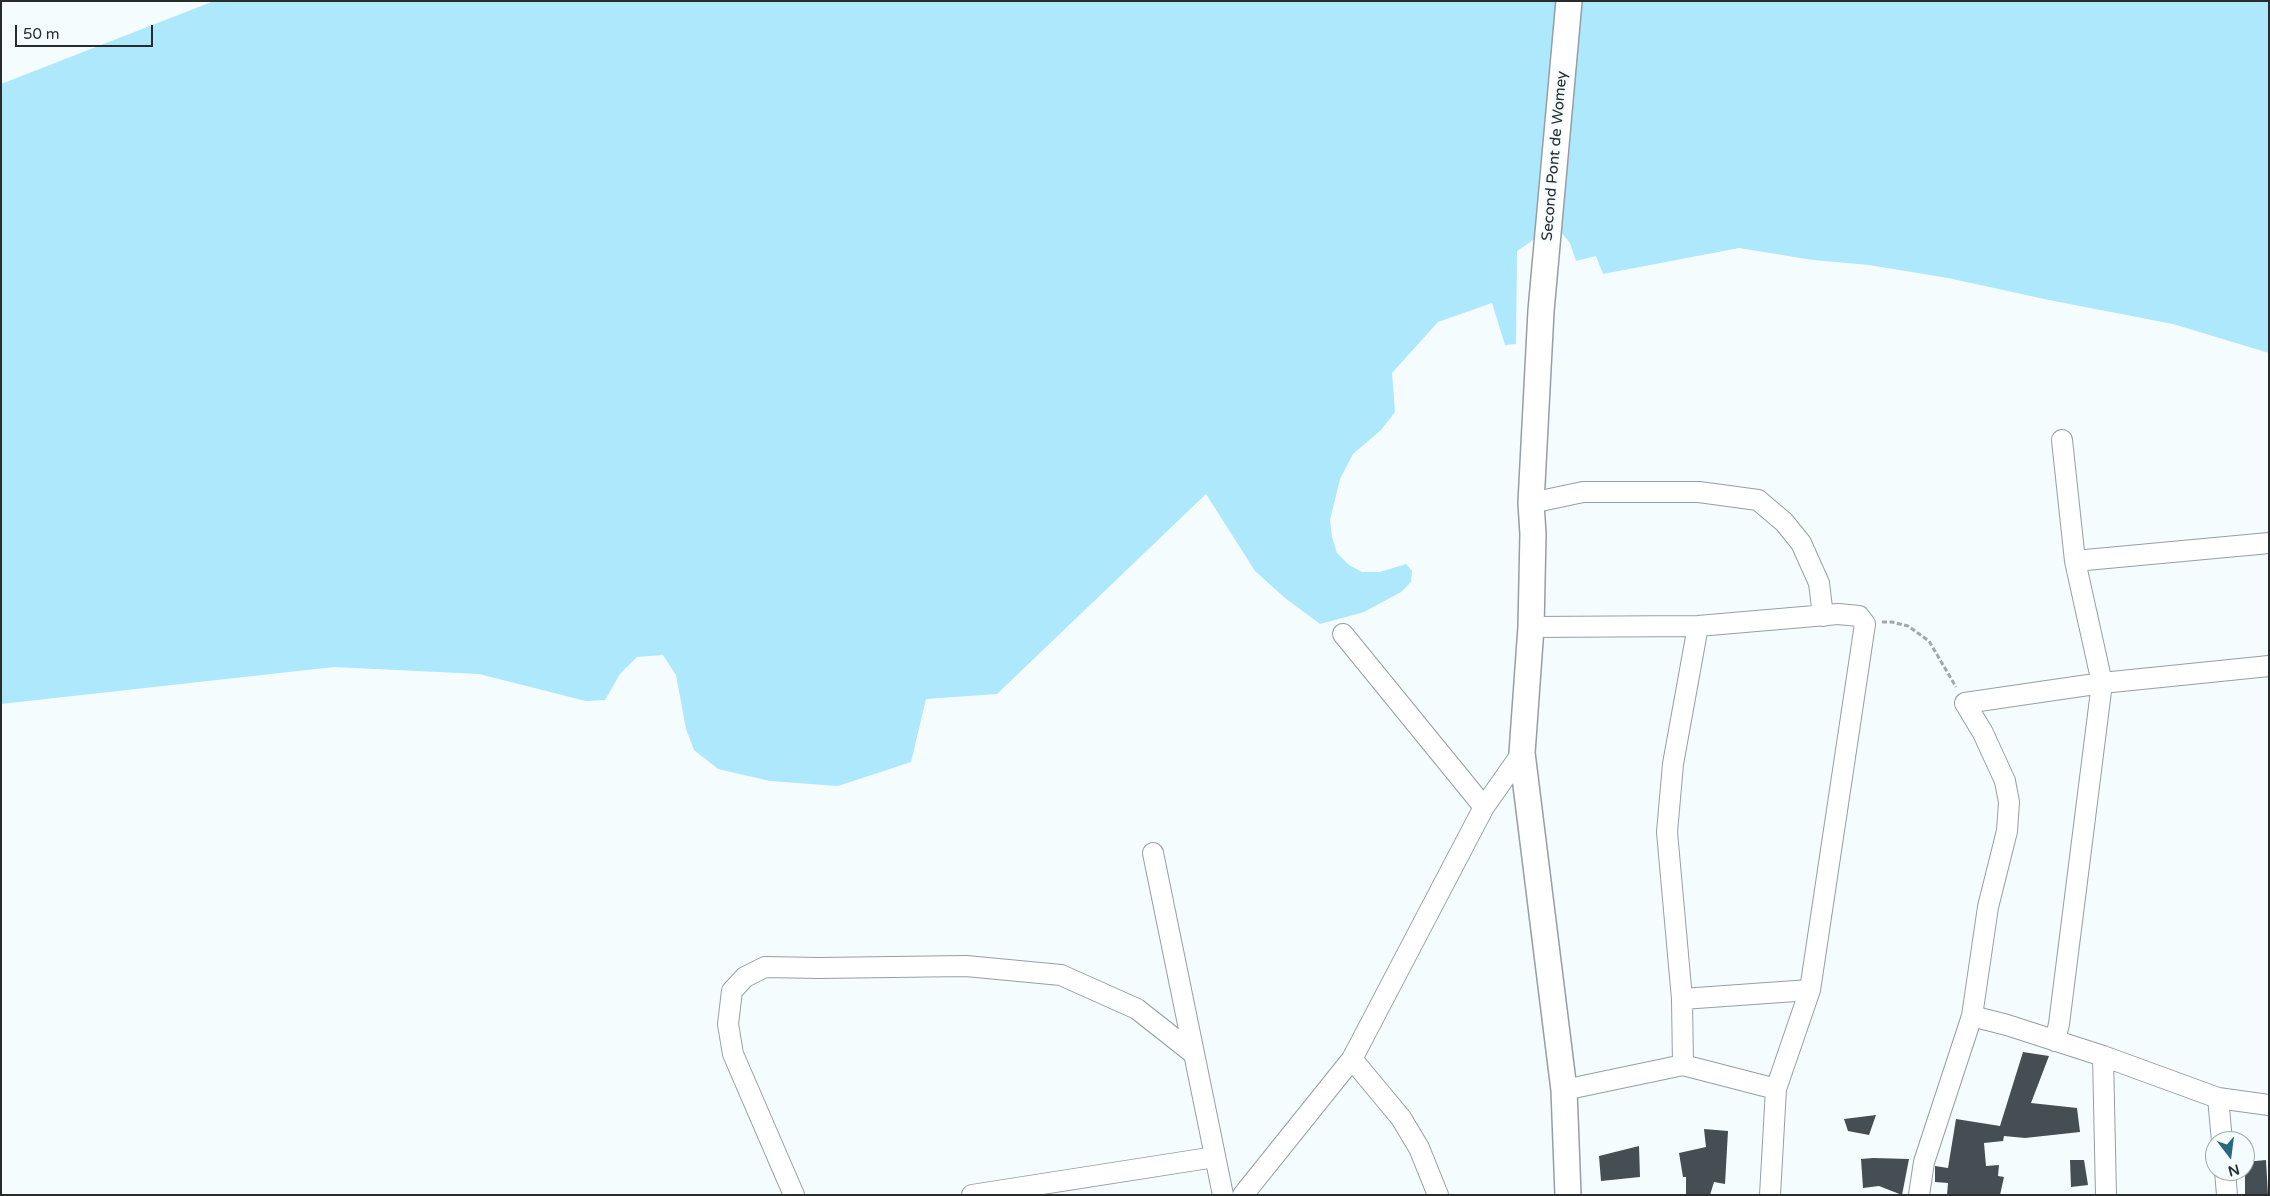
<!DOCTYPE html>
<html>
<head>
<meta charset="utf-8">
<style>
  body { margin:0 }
  #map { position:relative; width:2270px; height:1196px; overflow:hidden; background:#f5fcfe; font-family:"Varela Round",sans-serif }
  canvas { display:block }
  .frame { position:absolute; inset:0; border:2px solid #282c2d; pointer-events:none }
  .north { position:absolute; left:2205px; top:1131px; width:50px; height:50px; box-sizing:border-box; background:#f5fcfe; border:1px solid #a3a9aa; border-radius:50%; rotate:165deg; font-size:14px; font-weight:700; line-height:20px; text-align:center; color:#282c2d }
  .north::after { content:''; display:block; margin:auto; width:18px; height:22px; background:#28697d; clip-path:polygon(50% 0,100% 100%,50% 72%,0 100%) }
  .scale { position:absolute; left:15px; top:25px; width:138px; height:22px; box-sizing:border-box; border:2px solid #282c2d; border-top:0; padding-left:6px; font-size:15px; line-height:18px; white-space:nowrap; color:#282c2d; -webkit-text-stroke:4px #f5fcfe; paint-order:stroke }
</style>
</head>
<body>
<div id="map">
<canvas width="2270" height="1196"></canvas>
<div class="frame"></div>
<div class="north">N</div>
<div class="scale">50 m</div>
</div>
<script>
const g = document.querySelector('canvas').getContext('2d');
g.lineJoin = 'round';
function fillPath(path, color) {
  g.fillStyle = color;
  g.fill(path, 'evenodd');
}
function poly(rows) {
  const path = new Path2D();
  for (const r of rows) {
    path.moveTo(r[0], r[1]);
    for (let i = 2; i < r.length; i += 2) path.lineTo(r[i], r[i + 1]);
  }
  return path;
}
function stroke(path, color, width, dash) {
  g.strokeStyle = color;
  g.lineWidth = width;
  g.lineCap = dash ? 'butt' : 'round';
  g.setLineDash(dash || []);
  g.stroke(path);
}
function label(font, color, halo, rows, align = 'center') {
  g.font = font + ' "Varela Round",sans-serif';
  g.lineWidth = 5;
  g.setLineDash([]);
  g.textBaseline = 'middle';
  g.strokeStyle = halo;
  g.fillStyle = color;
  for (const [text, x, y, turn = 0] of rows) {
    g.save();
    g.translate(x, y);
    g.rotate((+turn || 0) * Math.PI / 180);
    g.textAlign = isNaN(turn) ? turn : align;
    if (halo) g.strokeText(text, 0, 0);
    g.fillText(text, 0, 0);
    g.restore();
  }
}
fillPath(poly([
  [214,1,2269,1,2269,353,2173,324,2049,300,1948,278,1869,265,1813,260,1739,248,1603,274,1596,256,1576,261,1570,243,1555,225,1517,251,1516,344,1505,345,1492,303,1438,322,1392,373,1395,412,1381,430,1353,454,1340,479,1330,520,1332,537,1337,553,1349,565,1362,572,1380,572,1406,564,1412,571,1411,582,1401,592,1364,612,1320,624,1285,598,1255,571,1206,494,997,694,926,699,911,762,838,786,770,781,718,769,694,750,686,729,676,675,663,655,637,657,620,674,605,700,586,701,479,674,334,667,1,704,1,84]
]), '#ade8fd');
fillPath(poly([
  [2023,1052,2049,1056,2031,1103,2077,1108,2080,1132,2025,1138,2004,1136,2003,1141,1984,1143,1986,1166,1999,1165,1998,1176,2004,1177,2000,1195,1947,1195,1948,1183,1935,1182,1935,1166,1948,1168,1956,1119,2000,1126],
  [1876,1115,1869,1135,1848,1131,1844,1119],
  [1704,1129,1728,1131,1725,1184,1714,1182,1710,1195,1686,1195,1686,1177,1683,1177,1679,1153,1706,1147],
  [1639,1146,1640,1177,1601,1181,1599,1156],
  [1873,1158,1909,1159,1902,1195,1879,1186,1863,1188,1861,1159],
  [2070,1160,2084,1160,2088,1185,2071,1187],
  [2266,1160,2268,1195,2245,1195,2245,1162]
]), '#454e52');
const minor = poly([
  [1531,503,1583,492,1699,492,1758,500,1784,522,1801,543,1819,583,1823,616],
  [2075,561,2269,543],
  [1531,627,1698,626,1838,614,1859,616,1865,624,1810,990,1776,1089,1770,1195],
  [1343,634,1484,807],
  [1153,853,1223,1195],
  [1682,999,1810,990],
  [1972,1016,2007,1025,2103,1056,2218,1098,2269,1105],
  [2055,1041,2059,1024,2102,683,2075,561,2062,440],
  [2103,1056,2106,1195],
  [1352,1059,1401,1118,1419,1148,1438,1195],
  [1683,1065,1682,999,1667,832,1673,764,1698,626],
  [1564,1090,1683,1065,1776,1089],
  [2218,1098,2222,1141],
  [2225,1171,2227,1195],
  [794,1195,733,1054,728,1024,732,991,745,977,765,967,819,968,966,966,1061,975,1137,1009,1194,1054],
  [972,1195,1215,1157],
  [1243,1195,1352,1059,1484,807,1522,753],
  [1919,1195,1924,1162,1972,1016,1988,907,2007,831,2009,802,2005,781,1983,733,1965,703,2102,683,2269,666]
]);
const major = poly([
  [1568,1195,1564,1090,1522,753,1531,627,1533,534,1531,503,1541,311,1569,1]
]);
stroke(minor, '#959fa3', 22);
stroke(major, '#959fa3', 28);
stroke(poly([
  [1882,622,1892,622,1908,626,1929,641,1956,687]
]), '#a2a8aa', 3, [5, 2.5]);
stroke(minor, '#fff', 20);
stroke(major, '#fff', 25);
label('15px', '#282c2d', '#f5fcfe', [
  ["Second Pont de Womey",1555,156,-85]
]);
</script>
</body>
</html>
